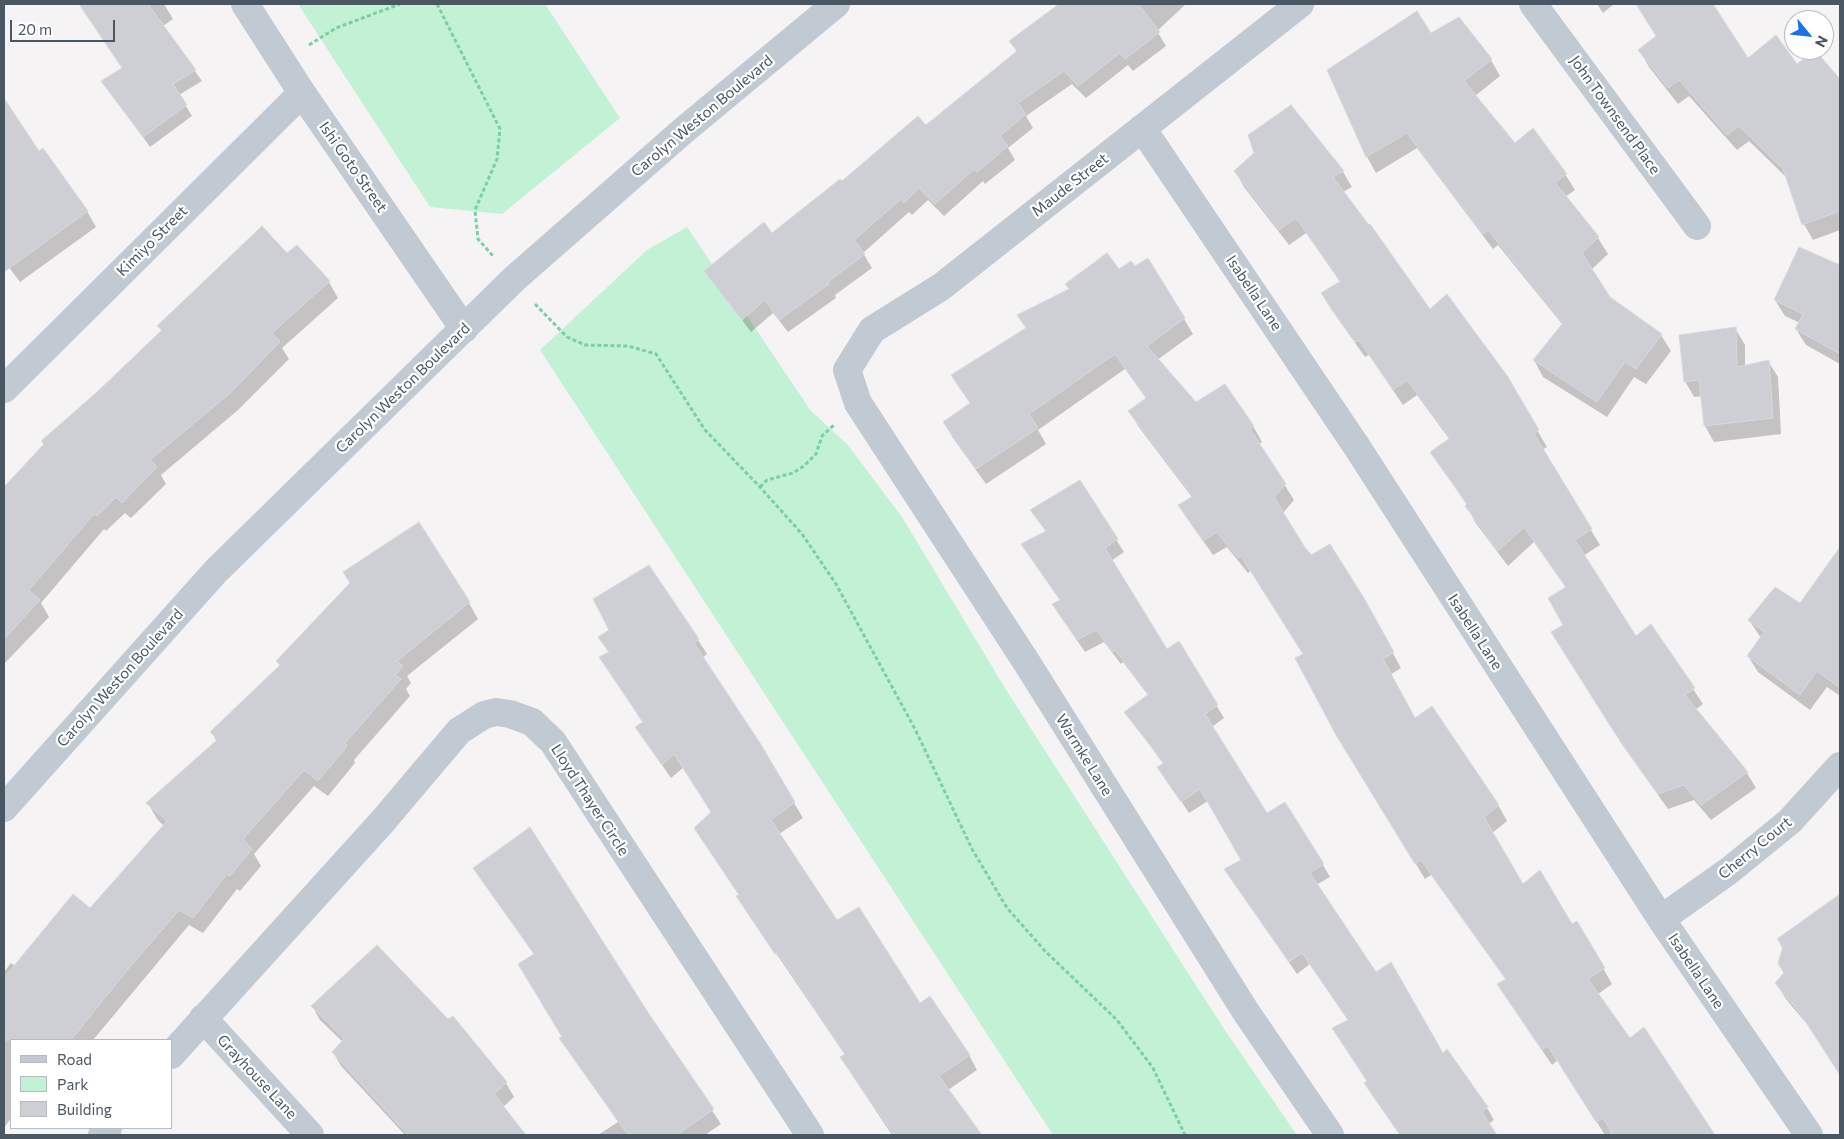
<!DOCTYPE html>
<html>
<head>
<meta charset="utf-8">
<style>
  body { margin:0 }
  #map { position:relative; width:1844px; height:1139px; overflow:hidden; background:#f5f3f3; font-family:Commissioner,sans-serif }
  canvas { display:block }
  .frame { position:absolute; inset:0; border:5px solid #4a5661; pointer-events:none }
  .legend { position:absolute; left:10px; top:1039px; width:162px; height:90px; box-sizing:border-box; background:#fff; border:1px solid #b7bbc0; margin:0; padding:6px 9px; list-style:none; font-size:15px; color:#4a5661 }
  .legend li { display:flex; align-items:center; gap:10px; height:25px }
  .legend b { width:25px; border:1px solid #b7bbc0 }
  .north { position:absolute; left:1784px; top:10px; width:50px; height:50px; box-sizing:border-box; background:#fff; border:1px solid #b7bbc0; border-radius:50%; rotate:118deg; font-size:14px; font-weight:700; line-height:20px; text-align:center; color:#4a5661 }
  .north::after { content:''; display:block; margin:auto; width:18px; height:22px; background:#1a73e8; clip-path:polygon(50% 0,100% 100%,50% 72%,0 100%) }
  .scale { position:absolute; left:10px; top:20px; width:105px; height:22px; box-sizing:border-box; border:2px solid #4a5661; border-top:0; padding-left:6px; font-size:15px; line-height:18px; white-space:nowrap; color:#4a5661; -webkit-text-stroke:4px #fff; paint-order:stroke }
</style>
</head>
<body>
<div id="map">
<canvas width="1844" height="1139"></canvas>
<div class="frame"></div>
<ul class="legend">
<li><b style="height:6px;background:#c1cad2"></b>Road</li>
<li><b style="height:14px;background:#c3f1d5"></b>Park</li>
<li><b style="height:14px;background:#cdcfd5"></b>Building</li>
</ul>
<div class="north">N</div>
<div class="scale">20 m</div>
</div>
<script>
const g = document.querySelector('canvas').getContext('2d');
g.lineJoin = 'round';
function fillPath(path, color) {
  g.fillStyle = color;
  g.fill(path, 'evenodd');
}
function poly(rows) {
  const path = new Path2D();
  for (const r of rows) {
    path.moveTo(r[0], r[1]);
    for (let i = 2; i < r.length; i += 2) path.lineTo(r[i], r[i + 1]);
  }
  return path;
}
function stroke(path, color, width, dash) {
  g.strokeStyle = color;
  g.lineWidth = width;
  g.lineCap = dash ? 'butt' : 'round';
  g.setLineDash(dash || []);
  g.stroke(path);
}
function label(font, color, halo, rows, align = 'center') {
  g.font = font + ' Commissioner,sans-serif';
  g.lineWidth = 4.5;
  g.setLineDash([]);
  g.textBaseline = 'middle';
  g.strokeStyle = halo;
  g.fillStyle = color;
  for (const [text, x, y, turn = 0] of rows) {
    g.save();
    g.translate(x, y);
    g.rotate((+turn || 0) * Math.PI / 180);
    g.textAlign = isNaN(turn) ? turn : align;
    if (halo) g.strokeText(text, 0, 0);
    g.fillText(text, 0, 0);
    g.restore();
  }
}
fillPath(poly([
  [298,4,545,4,620,118,502,214,430,207],
  [687,227,811,411,847,444,902,517,1008,693,1226,1032,1297,1135,1053,1135,540,350,647,250]
]), '#c3f1d5');
fillPath(poly([
  [80,4,164,4,173,19,163,26,202,81,179,95,192,116,150,147,103,81,123,68],
  [1061,4,1186,4,1157,31,1166,46,1133,71,1128,65,1086,98,1072,84,1026,116,1033,128,1008,148,1015,160,985,184,983,181,944,216,928,200,912,215,909,212,863,253,872,268,835,295,836,298,788,332,773,313,751,332,706,271,772,235,841,182,925,127,1017,52,1011,41],
  [1597,4,1614,4,1603,13],
  [1637,4,1711,4,1748,60,1797,66,1814,51,1840,81,1840,230,1813,240,1804,224,1788,179,1749,141,1737,150,1689,96,1678,104,1649,67,1640,51,1658,36],
  [1431,34,1491,60,1500,76,1475,96,1515,145,1565,174,1575,190,1565,197,1598,238,1608,254,1591,270,1609,298,1661,335,1671,351,1646,384,1634,377,1607,417,1543,377,1534,360,1563,325,1498,245,1493,249,1417,148,1376,173,1367,157,1328,71],
  [4,100,39,152,87,211,96,227,20,282,8,266,4,269],
  [1235,171,1343,172,1352,187,1343,192,1429,311,1506,378,1547,447,1542,450,1600,545,1583,556,1636,638,1651,626,1703,704,1695,710,1747,773,1756,788,1711,820,1694,800,1668,809,1621,743,1562,648,1566,588,1534,542,1508,566,1475,522,1467,505,1432,453,1450,440,1417,395,1403,405,1369,355,1365,357,1331,309,1322,294,1341,283,1306,233,1289,245,1244,187],
  [1800,249,1840,266,1840,364,1806,345,1796,329,1800,323,1785,316,1775,300],
  [287,254,329,282,338,298,282,348,289,359,238,410,161,475,166,484,131,518,125,513,106,531,104,529,41,603,49,617,4,664,4,489,44,445,42,441,98,393,162,332,159,327],
  [1118,271,1184,319,1193,334,1157,360,1195,403,1253,426,1262,442,1259,444,1294,500,1283,513,1303,546,1372,615,1401,668,1390,675,1415,720,1498,805,1507,821,1492,833,1523,886,1571,926,1577,922,1612,984,1598,994,1630,1040,1644,1028,1713,1135,1614,1135,1613,1133,1605,1135,1558,1060,1552,1065,1508,1000,1506,980,1431,875,1425,879,1347,750,1304,654,1251,571,1248,573,1227,547,1213,555,1189,521,1180,505,1192,497,1138,426,1130,411,1147,399,1125,369,1038,430,1046,444,986,484,953,438,944,423,971,404,952,375,1027,329,1070,290,1067,285],
  [1735,328,1745,345,1745,367,1768,361,1778,377,1781,434,1714,442,1705,426,1702,396,1694,397,1685,381],
  [1080,482,1124,552,1111,561,1167,651,1179,643,1224,718,1212,727,1267,815,1323,865,1330,877,1316,885,1376,974,1443,1054,1447,1051,1487,1108,1494,1120,1474,1135,1400,1135,1373,1095,1349,1021,1310,964,1297,974,1233,882,1242,860,1208,801,1189,813,1159,768,1164,765,1126,712,1149,696,1123,662,1121,664,1104,642,1085,652,1061,617,1054,605,1061,601,1023,545,1046,532,1032,511],
  [1840,549,1840,696,1827,687,1810,710,1758,672,1748,656,1761,638,1749,620,1800,605],
  [649,567,698,640,707,654,702,658,759,744,803,818,779,834,837,922,969,1055,977,1070,948,1090,980,1135,892,1135,850,1072,845,1055,738,897,740,896,712,812,684,767,671,778,646,742,643,723,600,657,609,653,600,638,611,631],
  [469,603,478,619,407,676,411,683,406,689,410,696,354,760,355,763,328,796,314,786,254,854,261,866,240,891,237,889,203,933,189,925,93,1040,11,1040,11,1118,4,1128,4,972,11,963,15,966,90,910,164,826,157,819,148,803,217,742,212,733,280,666,277,661],
  [474,869,648,1015,721,1124,705,1135,598,1135,618,1122,561,1039,563,1037,535,955],
  [1838,897,1840,900,1840,1069,1838,1071,1811,1029,1786,999,1776,983,1785,974,1783,949,1778,940],
  [312,1006,448,1021,452,1018,506,1083,514,1097,503,1107,524,1135,448,1135,438,1122,423,1135,405,1135,341,1066,333,1052,343,1042,320,1020]
]), '#0003');
const building = poly([
  [79,4,148,4,196,70,173,84,187,105,143,137,101,81,122,68,79,4],
  [1059,4,1138,4,1160,32,1125,59,1120,53,1078,86,1064,71,1018,103,1026,114,1000,136,1008,146,977,172,974,169,935,204,919,188,904,203,901,199,854,240,865,254,828,282,829,284,779,320,765,300,742,320,704,271,764,222,772,233,840,179,842,181,918,116,926,125,1017,51,1009,41,1059,4],
  [1636,4,1713,4,1748,58,1776,35,1797,64,1815,50,1840,79,1840,211,1802,225,1783,169,1739,126,1727,135,1679,80,1668,88,1638,50,1656,36,1636,4],
  [1417,11,1431,33,1459,17,1492,59,1464,81,1515,143,1533,128,1567,174,1555,182,1599,237,1582,253,1610,297,1662,334,1636,369,1625,362,1597,402,1533,360,1563,323,1488,230,1483,234,1407,133,1366,157,1327,70,1417,11],
  [4,98,39,151,43,148,88,211,4,272,4,98],
  [1291,105,1344,171,1333,177,1369,225,1370,224,1430,309,1447,294,1508,377,1539,430,1534,434,1592,529,1575,540,1636,636,1651,624,1695,688,1685,695,1748,772,1701,805,1684,785,1658,794,1611,727,1551,632,1563,625,1548,598,1566,587,1524,527,1498,551,1465,506,1467,504,1430,452,1450,438,1407,380,1393,390,1359,340,1355,342,1321,293,1341,281,1296,218,1279,230,1234,171,1254,153,1248,135,1291,105],
  [262,226,287,253,297,245,330,281,272,333,280,342,229,394,150,460,157,467,122,503,116,497,97,516,94,514,29,590,40,600,4,639,4,487,44,444,41,441,97,392,162,330,157,326,262,226],
  [1799,247,1840,265,1840,354,1795,329,1803,314,1774,300,1799,247],
  [1107,253,1119,269,1131,261,1135,266,1148,258,1185,318,1147,346,1196,402,1225,384,1254,426,1250,429,1286,484,1274,497,1304,546,1311,555,1330,544,1364,598,1394,652,1383,659,1415,718,1432,706,1499,805,1484,817,1523,884,1540,870,1572,924,1577,921,1605,968,1588,979,1630,1038,1644,1027,1715,1135,1613,1135,1603,1118,1596,1122,1548,1046,1542,1050,1497,984,1506,979,1421,860,1415,864,1336,735,1295,658,1303,654,1241,556,1238,558,1217,532,1203,541,1178,505,1193,496,1128,411,1146,398,1115,354,1029,414,1038,428,976,469,943,422,970,403,951,375,1026,328,1017,315,1069,289,1065,284,1107,253],
  [1736,327,1737,367,1769,360,1773,418,1704,426,1699,380,1684,382,1679,335,1736,327],
  [1080,480,1118,539,1105,548,1167,649,1179,641,1218,705,1205,714,1267,813,1285,802,1324,864,1310,873,1376,972,1391,962,1443,1053,1447,1049,1488,1107,1482,1112,1497,1135,1400,1135,1364,1083,1367,1081,1332,1028,1348,1020,1302,953,1289,962,1224,869,1241,860,1200,789,1181,802,1157,767,1164,763,1124,712,1149,694,1115,650,1113,652,1096,630,1077,640,1052,604,1060,600,1021,544,1046,531,1030,510,1080,480],
  [419,522,470,602,397,661,403,666,395,675,401,679,345,743,347,746,318,781,304,770,243,839,252,849,230,876,227,874,193,918,179,910,124,974,71,1040,4,1040,4,978,73,894,90,908,167,821,146,803,218,739,210,732,280,665,276,661,350,583,343,572,419,522],
  [1840,547,1840,688,1817,671,1800,695,1747,656,1764,632,1748,620,1775,587,1800,603,1840,547],
  [649,565,699,639,694,643,760,743,795,802,771,820,837,920,859,907,920,1003,930,996,970,1055,939,1076,982,1135,894,1135,840,1057,845,1054,777,952,775,954,736,896,739,895,694,828,711,812,674,754,662,765,635,727,643,722,599,657,609,652,598,637,609,630,593,599,649,565],
  [530,827,649,1014,714,1109,677,1135,628,1135,559,1038,562,1037,518,964,534,954,473,868,530,827],
  [1840,894,1840,1075,1800,1013,1775,983,1784,973,1778,963,1783,946,1777,939,1840,894],
  [377,945,448,1019,453,1016,507,1082,494,1094,526,1135,408,1135,332,1052,344,1039,311,1006,377,945]
]);
fillPath(building, '#cdcfd5');
stroke(building, '#d7d9de', 1);
stroke(poly([
  [437,4,500,129,497,159,475,210,478,239,493,256],
  [309,45,336,28,400,4],
  [535,304,567,337,585,345,628,346,656,354,705,430,760,487,802,534,836,584,915,729,972,849,1007,908,1046,952,1117,1020,1153,1068,1185,1135],
  [760,487,767,480,793,473,804,466,816,454,822,436,835,424]
]), '#7ad0a6', 3, [4, 2.5]);
stroke(poly([
  [245,4,302,93,464,329],
  [1300,4,941,287,872,330,847,370,858,403,1027,663,1246,1012,1330,1135],
  [1533,4,1697,226],
  [1142,128,1357,447,1661,919,1809,1135],
  [4,389,302,93],
  [4,808,216,571,514,279,684,130,836,4],
  [1661,919,1730,870,1790,821,1840,766],
  [203,1018,310,1135],
  [171,1055,382,822,459,731,484,715,496,712,510,714,532,722,553,742,810,1135],
  [102,1135,108,1128]
]), '#c1cad2', 28);
label('15px', '#4a5661', '#fff', [
  ["John Townsend Place",1615,115,54],
  ["Carolyn Weston Boulevard",702,116,-40],
  ["Ishi Goto Street",353,167,55],
  ["Maude Street",1070,185,-38],
  ["Kimiyo Street",152,241,-45],
  ["Isabella Lane",1254,293,56],
  ["Carolyn Weston Boulevard",403,388,-44],
  ["Isabella Lane",1475,632,57],
  ["Carolyn Weston Boulevard",120,678,-48],
  ["Warmke Lane",1084,755,58],
  ["Lloyd Thayer Circle",590,800,57],
  ["Cherry Court",1755,848,-39],
  ["Isabella Lane",1696,971,56],
  ["Grayhouse Lane",257,1077,47]
]);
</script>
</body>
</html>
